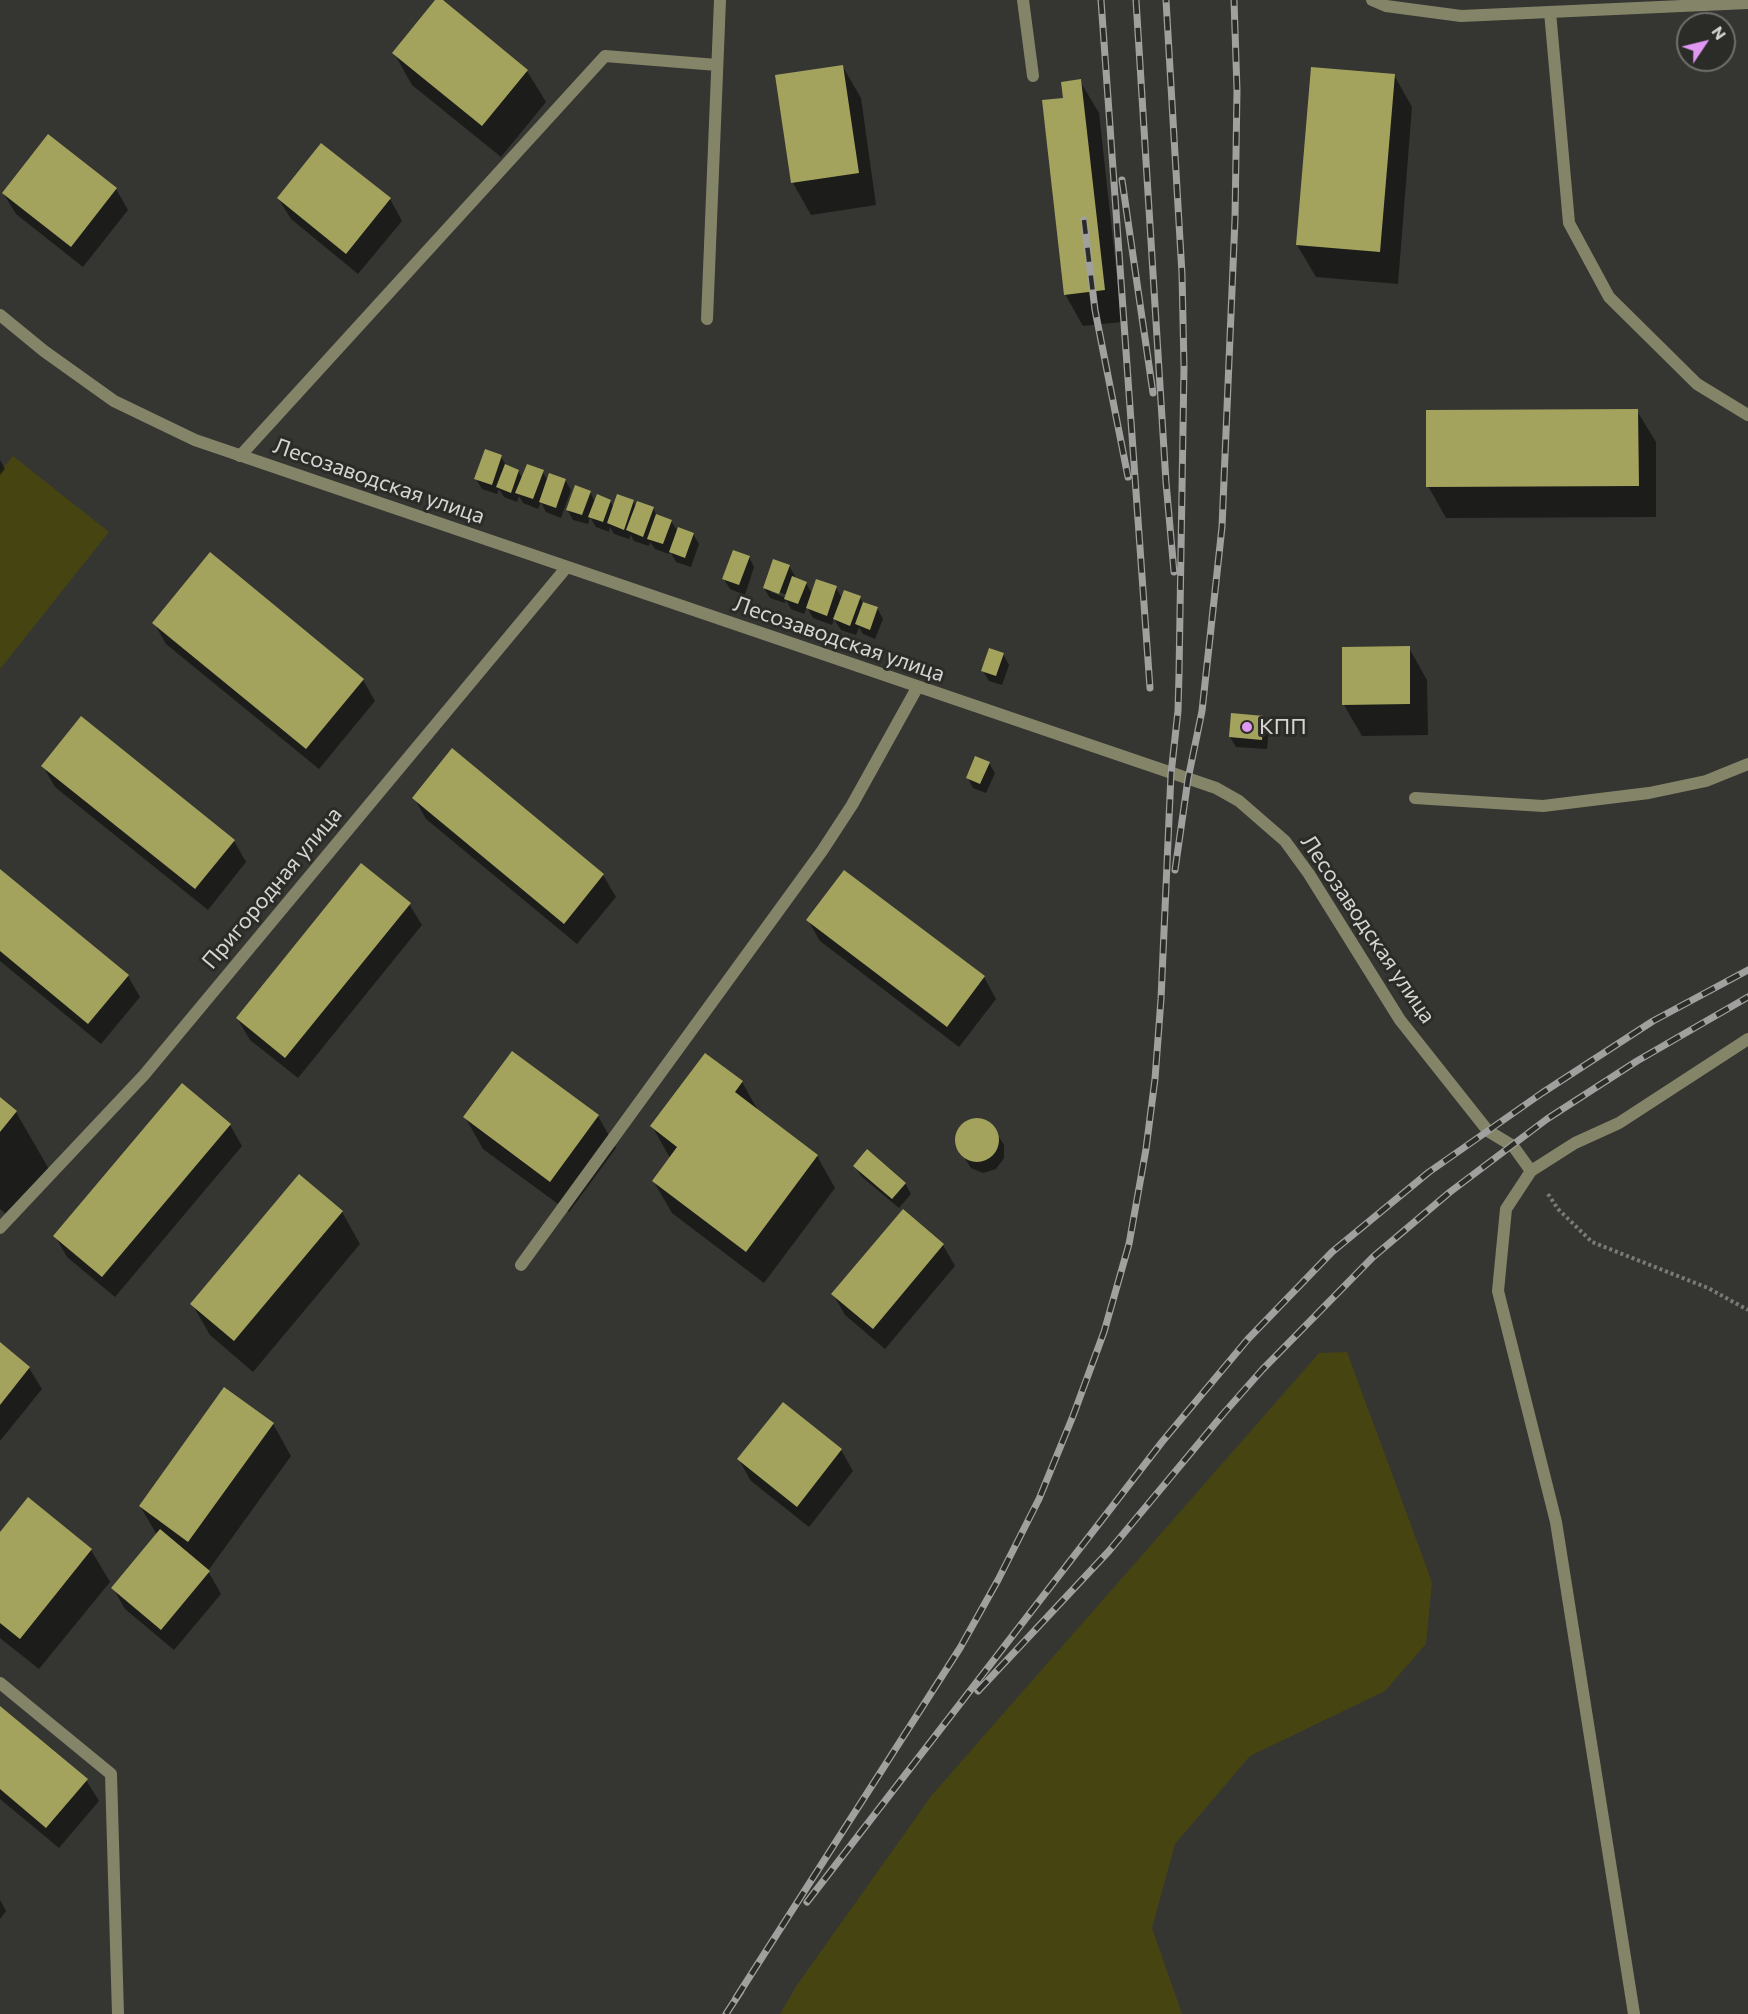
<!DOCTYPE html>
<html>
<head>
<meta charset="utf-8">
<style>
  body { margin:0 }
  #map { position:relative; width:1748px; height:2014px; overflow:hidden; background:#353532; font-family:Commissioner,sans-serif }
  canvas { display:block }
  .north { position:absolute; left:1676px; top:12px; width:60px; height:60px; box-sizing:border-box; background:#2b2b28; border:2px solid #6f6f6c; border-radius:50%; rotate:55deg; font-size:16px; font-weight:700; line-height:24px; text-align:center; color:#d5d5d3 }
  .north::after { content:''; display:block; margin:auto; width:21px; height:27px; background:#de98f2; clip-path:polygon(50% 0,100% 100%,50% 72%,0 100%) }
</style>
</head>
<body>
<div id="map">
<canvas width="1748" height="2014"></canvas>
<div class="north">N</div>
</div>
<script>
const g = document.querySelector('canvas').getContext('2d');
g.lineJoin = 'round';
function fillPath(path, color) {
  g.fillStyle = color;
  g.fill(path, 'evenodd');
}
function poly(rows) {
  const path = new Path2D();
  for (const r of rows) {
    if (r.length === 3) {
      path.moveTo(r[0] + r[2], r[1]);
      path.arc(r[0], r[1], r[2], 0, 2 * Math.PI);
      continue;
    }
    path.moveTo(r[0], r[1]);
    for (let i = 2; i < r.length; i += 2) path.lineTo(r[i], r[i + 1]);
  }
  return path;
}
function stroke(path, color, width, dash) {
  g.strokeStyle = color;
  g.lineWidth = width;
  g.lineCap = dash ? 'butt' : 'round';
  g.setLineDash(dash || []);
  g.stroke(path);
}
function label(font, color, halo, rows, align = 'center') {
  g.font = font + ' Commissioner,sans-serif';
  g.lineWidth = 6;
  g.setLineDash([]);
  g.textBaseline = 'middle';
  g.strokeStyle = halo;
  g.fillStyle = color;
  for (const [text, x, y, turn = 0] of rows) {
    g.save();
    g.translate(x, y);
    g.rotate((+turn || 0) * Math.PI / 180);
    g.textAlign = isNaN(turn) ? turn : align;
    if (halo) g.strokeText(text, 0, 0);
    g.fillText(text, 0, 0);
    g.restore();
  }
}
fillPath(poly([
  [13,456,109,532,0,669,0,472],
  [1347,1352,1432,1582,1426,1644,1385,1691,1250,1756,1175,1844,1152,1928,1182,2014,780,2014,797,1985,932,1795,1319,1353]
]), '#464511');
fillPath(poly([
  [437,0,440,0,527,71,546,102,501,157,412,85,394,53],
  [843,67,861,98,876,205,811,215,793,183,777,76],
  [1394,75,1412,107,1398,284,1316,277,1297,245],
  [1080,81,1099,113,1122,322,1083,326,1065,294,1065,99],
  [116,189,128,210,83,267,16,214,3,193],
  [278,198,390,199,402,221,358,274,291,219],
  [1637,411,1656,442,1656,517,1446,518,1428,486],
  [501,457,507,467,518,471,523,479,542,471,548,481,565,480,571,490,561,518,546,512,541,502,538,509,523,503,519,496,517,502,504,497,499,489,497,494,482,489,476,479],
  [0,460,5,469,0,475],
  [590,492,595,502,610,501,614,508,633,501,636,507,653,508,657,516,671,521,678,532,693,534,699,544,691,567,676,562,670,551,669,554,655,549,650,542,649,546,634,541,631,535,629,539,614,534,610,527,609,532,596,527,590,517,588,524,573,520,567,509],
  [749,557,754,567,745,595,730,589,724,579],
  [789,566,795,576,794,579,806,583,812,594,836,588,842,598,860,598,863,603,877,608,883,619,875,639,863,634,859,627,856,635,841,630,834,619,832,625,813,618,807,607,804,614,791,609,786,600,785,603,770,598,764,588],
  [771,589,787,595,786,598,771,592],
  [154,623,363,680,375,701,319,769,166,644],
  [1409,648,1427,680,1428,735,1362,736,1344,705],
  [1003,654,1009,665,1002,685,989,681,983,671],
  [1263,718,1269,728,1267,749,1236,747,1230,737],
  [453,751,603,875,616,897,577,944,426,819,414,798],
  [989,763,995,773,986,793,973,788,968,778],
  [43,766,234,841,246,862,208,910,55,787],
  [0,871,128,976,140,997,101,1044,0,961],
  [409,904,422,925,298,1078,250,1040,237,1018],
  [808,920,984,977,996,999,959,1047,820,941],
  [512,1053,598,1116,616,1148,569,1212,483,1149,465,1117],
  [742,1082,759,1112,817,1156,835,1188,764,1283,672,1213,654,1182,670,1158,652,1126],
  [0,1098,16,1112,50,1171,11,1218,0,1209],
  [977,1119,990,1123,1004,1145,1004,1158,996,1169,983,1173,971,1168,957,1146,957,1133,965,1123],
  [230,1125,242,1146,115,1297,67,1257,55,1236],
  [855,1166,905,1183,911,1194,899,1208,861,1176],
  [342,1212,360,1244,253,1372,210,1335,192,1304],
  [943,1245,955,1266,885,1349,845,1315,833,1294],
  [0,1344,29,1368,42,1389,0,1441],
  [784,1404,841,1450,853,1471,809,1527,751,1481,739,1460],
  [273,1424,291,1456,208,1571,221,1594,174,1650,125,1609,113,1588,157,1535,140,1506],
  [28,1499,91,1550,110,1582,39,1669,0,1638,0,1534],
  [0,1708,86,1780,99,1801,59,1848,0,1799],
  [0,1900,6,1911,0,1919]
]), '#0007');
fillPath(poly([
  [435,0,443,0,528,70,482,126,392,53],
  [843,65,859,173,791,183,775,75],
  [1311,67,1395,74,1380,252,1296,245],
  [1081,79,1105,290,1064,295,1042,100,1063,98,1061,82],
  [48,134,117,188,71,247,2,193],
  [321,143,391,198,346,254,277,198],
  [1638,409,1639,486,1426,487,1426,410],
  [485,449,502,455,492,485,474,479],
  [505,464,519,470,511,493,496,487],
  [527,464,544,470,533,499,515,493],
  [549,473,566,479,556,508,539,502],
  [575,485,591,491,582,515,566,510],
  [597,494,611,500,603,522,588,517],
  [617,494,634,500,624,530,607,523],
  [637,501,654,507,643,537,626,530],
  [656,514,672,520,663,544,647,539],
  [678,527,694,533,685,558,669,552],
  [733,550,750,556,739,585,722,579],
  [210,552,364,679,306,749,152,623],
  [773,559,790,565,779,594,763,588],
  [792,576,807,582,798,604,784,599],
  [816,579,837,586,827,616,806,608],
  [844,590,861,596,850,626,833,619],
  [863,602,878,607,870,630,855,624],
  [1410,646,1410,704,1342,705,1342,647],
  [989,648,1004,653,996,676,981,671],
  [1231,713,1264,716,1262,740,1229,737],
  [81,716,235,840,195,889,41,766],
  [452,748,604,874,564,924,412,798],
  [975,756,990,762,980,784,966,778],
  [361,863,411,903,285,1058,236,1018],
  [0,869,129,975,88,1024,0,951],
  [844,870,985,976,947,1027,806,920],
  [512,1051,599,1115,550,1182,463,1117],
  [705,1053,743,1081,735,1092,818,1155,746,1252,652,1181,677,1147,650,1126],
  [182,1083,231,1124,102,1277,53,1236],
  [0,1097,17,1111,0,1132],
  [977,1140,22],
  [867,1149,906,1183,892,1199,853,1166],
  [299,1174,343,1211,234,1341,190,1304],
  [903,1209,944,1244,873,1329,831,1294],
  [0,1342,30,1367,0,1405],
  [224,1387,274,1423,188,1542,139,1506],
  [783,1402,842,1449,797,1507,737,1459],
  [28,1497,92,1549,20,1639,0,1623,0,1532],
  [160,1529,210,1571,161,1630,111,1588],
  [0,1706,88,1779,46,1828,0,1789]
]), '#a3a35d');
stroke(poly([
  [1548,1194,1558,1209,1592,1242,1708,1288,1748,1310]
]), '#7a7a77', 4, [3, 3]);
stroke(poly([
  [1023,0,1033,76],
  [1372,0,1386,6,1461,16,1748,3],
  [1550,12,1569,223,1609,297,1697,384,1748,415],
  [707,319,720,0],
  [240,456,605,56,717,65],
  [1415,798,1543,806,1649,793,1706,781,1748,764],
  [521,1265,822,851,852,805,917,688],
  [1634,2014,1556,1522,1498,1291,1506,1209,1531,1171,1575,1143,1619,1123,1748,1039]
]), '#848568', 12);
stroke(poly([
  [0,315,44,351,114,401,195,440,1216,788,1239,801,1285,841,1309,874,1400,1020,1488,1131,1513,1146,1531,1171],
  [0,1228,144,1075,566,568],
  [0,1683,111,1774,118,2014]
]), '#848568', 12);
const rail = poly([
  [1101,0,1150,688],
  [1136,0,1166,482,1174,572],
  [1122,180,1153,393],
  [1084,220,1095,310,1128,477],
  [1175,870,1188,779,1202,711,1222,527,1235,219,1237,90,1234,0],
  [978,1691,1109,1551,1224,1413,1262,1370,1373,1257,1450,1192,1547,1119,1637,1061,1748,997],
  [807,1902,1162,1442,1248,1339,1332,1252,1429,1172,1542,1093,1653,1021,1748,970],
  [736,1998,960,1648,998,1580,1039,1499,1073,1416,1104,1332,1129,1244,1146,1149,1155,1079,1161,999,1171,774,1178,711,1179,674,1184,367,1182,274,1166,0],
  [726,2014,741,1991]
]);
stroke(rail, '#a0a09e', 7);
stroke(rail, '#2b2b28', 4.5, [14]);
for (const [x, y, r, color] of [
  [1247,727,6,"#de98f2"]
]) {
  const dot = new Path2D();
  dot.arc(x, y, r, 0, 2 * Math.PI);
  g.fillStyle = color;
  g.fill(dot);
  stroke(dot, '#2b2b28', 2);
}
label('22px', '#d5d5d3', '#2b2b28', [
  ["Лесозаводская улица",379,481,19],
  ["Лесозаводская улица",839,639,19],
  ["Пригородная улица",272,888,-50],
  ["Лесозаводская улица",1368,929,56]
]);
label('22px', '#d5d5d3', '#2b2b28', [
  ["КПП",1259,727]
], 'left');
</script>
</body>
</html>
